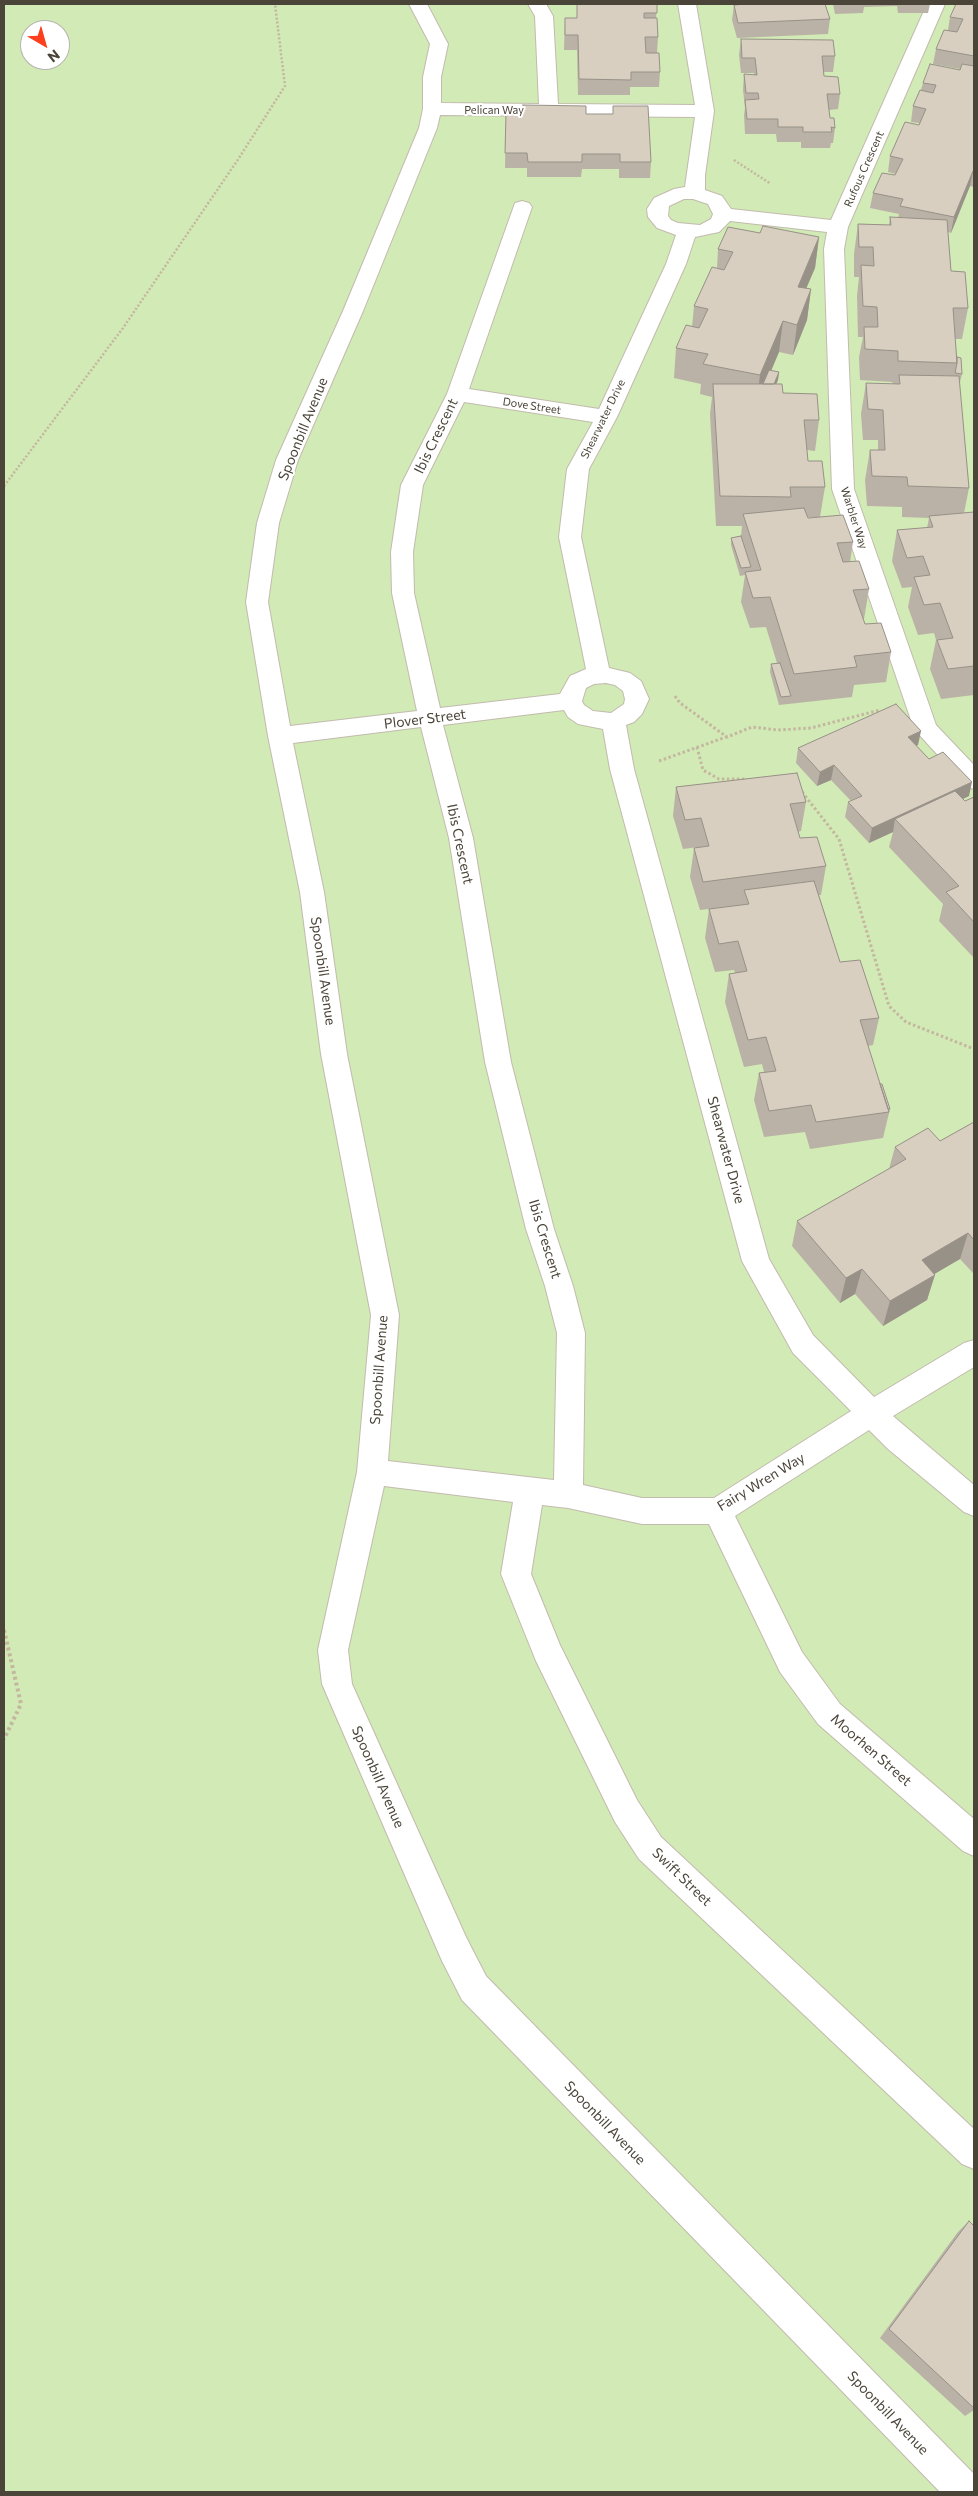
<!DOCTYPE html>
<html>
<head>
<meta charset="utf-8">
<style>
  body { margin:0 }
  #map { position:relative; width:978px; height:2496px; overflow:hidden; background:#f6f3ec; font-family:Commissioner,sans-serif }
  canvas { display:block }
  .frame { position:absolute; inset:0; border:5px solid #4b4439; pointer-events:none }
  .north { position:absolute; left:20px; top:20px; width:50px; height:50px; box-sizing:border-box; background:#fff; border:1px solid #b7b4b0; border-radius:50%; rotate:142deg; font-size:14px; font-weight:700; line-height:20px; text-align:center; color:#4b4439 }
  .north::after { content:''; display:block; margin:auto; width:18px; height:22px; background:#fc3f1d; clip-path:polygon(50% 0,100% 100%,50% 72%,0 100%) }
</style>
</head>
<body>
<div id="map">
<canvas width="978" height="2496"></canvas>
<div class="frame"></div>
<div class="north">N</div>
</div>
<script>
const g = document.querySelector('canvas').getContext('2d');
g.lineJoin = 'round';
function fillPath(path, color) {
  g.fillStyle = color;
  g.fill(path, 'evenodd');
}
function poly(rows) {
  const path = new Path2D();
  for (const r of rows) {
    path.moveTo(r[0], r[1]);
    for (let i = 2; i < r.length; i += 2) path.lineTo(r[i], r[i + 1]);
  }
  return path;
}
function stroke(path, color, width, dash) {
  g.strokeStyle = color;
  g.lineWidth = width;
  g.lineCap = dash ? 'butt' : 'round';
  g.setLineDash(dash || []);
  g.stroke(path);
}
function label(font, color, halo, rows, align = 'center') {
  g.font = font + ' Commissioner,sans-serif';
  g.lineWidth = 4;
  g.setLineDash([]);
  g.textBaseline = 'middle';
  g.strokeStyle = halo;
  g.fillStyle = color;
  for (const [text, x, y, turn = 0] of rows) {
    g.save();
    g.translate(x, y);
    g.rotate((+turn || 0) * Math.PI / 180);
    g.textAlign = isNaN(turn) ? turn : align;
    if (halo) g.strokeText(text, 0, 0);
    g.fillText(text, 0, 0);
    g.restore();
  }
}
fillPath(poly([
  [4,4,974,4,974,2492,4,2492],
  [30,30,60,30,60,60,30,60]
]), '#d2eab5');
const minor = poly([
  [409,4,427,4,448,44,441,77,441,103,539,104,535,16,528,4,546,4,553,16,558,104,695,105,678,4,696,4,714,111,705,175,705,190,722,196,731,209,831,220,927,4,945,4,848,227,844,249,854,489,936,725,974,765,974,789,966,786,914,729,832,489,824,249,827,232,730,221,719,232,695,237,686,264,617,417,589,469,581,537,609,668,630,673,641,681,649,699,642,714,634,722,626,725,634,769,769,1259,813,1335,874,1397,964,1343,974,1340,974,1367,893,1416,974,1485,974,1516,964,1512,888,1449,869,1430,735,1516,802,1652,840,1704,974,1819,974,1856,963,1851,818,1724,780,1672,709,1524,642,1524,568,1508,542,1505,531,1574,560,1645,637,1800,661,1837,974,2129,974,2169,962,2164,639,1859,615,1822,536,1661,501,1574,513,1502,384,1486,348,1650,352,1684,466,1937,486,1976,974,2474,974,2492,940,2492,462,2000,442,1961,322,1684,318,1650,357,1472,371,1315,321,1054,300,892,268,736,246,602,257,523,276,460,343,311,419,128,423,109,423,77,430,44,409,4],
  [440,115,695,117,685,187,674,189,654,198,647,209,648,217,657,228,676,235,666,264,599,409,469,389,532,207,529,203,522,201,515,203,447,394,401,485,391,552,392,593,417,711,290,726,268,602,279,523,298,460,363,311,437,128,440,115],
  [684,199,693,199,708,204,713,214,711,219,700,225,678,223,671,220,668,216,669,206,684,199],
  [464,402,593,422,567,469,559,537,586,669,570,676,560,694,440,708,414,593,413,552,423,485,464,402],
  [606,683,615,685,623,691,625,699,624,704,611,713,593,711,584,705,582,701,586,688,594,684,606,683],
  [564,710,568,717,578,724,603,729,610,769,742,1261,793,1353,851,1411,714,1498,642,1498,583,1485,585,1333,573,1286,554,1229,511,1062,473,838,443,725,564,710],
  [421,727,449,838,485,1062,526,1229,545,1286,557,1333,554,1480,388,1461,399,1315,347,1054,324,892,293,743,421,727]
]);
stroke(minor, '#c2bbae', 2);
stroke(poly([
  [734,160,771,184],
  [4,486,123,328,237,161,285,86,275,4]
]), '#c4b79f', 2.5, [2, 2]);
stroke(poly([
  [675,696,680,703,727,737,752,727,778,730,811,728,880,710],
  [697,747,703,770,719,779,746,779],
  [659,761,726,737],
  [802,792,839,839,889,1006,906,1022,974,1049]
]), '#c4b79f', 3, [2.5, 2.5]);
stroke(poly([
  [4,1630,21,1704,4,1739]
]), '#c4b79f', 4, [3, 3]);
fillPath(minor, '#fff');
fillPath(poly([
  [577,4,657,4,656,18,658,37,657,53,660,72,659,87,630,87,630,95,578,95,577,50,564,50,565,18,577,18],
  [729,4,825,4,830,19,828,34,737,38,732,20,734,5,741,4],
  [833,4,930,4,928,13,898,13,897,6,864,7,863,13,835,14],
  [974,4,974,187,970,186,951,233,948,232,951,271,968,308,962,339,955,339,957,357,962,374,960,382,959,382,969,488,964,513,974,512,974,695,941,699,930,669,936,640,934,633,918,635,908,607,912,587,902,588,892,561,897,530,927,528,929,518,902,517,902,507,867,506,865,480,870,450,878,450,878,440,863,440,861,414,866,383,893,384,892,382,860,380,859,357,863,337,858,337,857,296,859,277,854,277,854,254,858,224,889,225,890,217,898,218,899,214,870,208,873,193,895,175,896,174,888,172,890,156,919,125,919,123,911,122,913,106,921,90,923,83,960,70,960,69,933,64,936,49,948,30,950,17],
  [741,39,835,56,833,72,824,72,824,76,840,94,838,109,829,110,830,118,835,128,833,143,831,143,830,148,801,148,801,142,777,142,776,134,745,134,744,115,745,108,743,90,744,74,754,75,754,73,741,73,739,55],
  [613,106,651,162,650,178,619,178,619,169,582,169,581,177,527,177,527,168,505,168,506,114,613,114],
  [760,233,819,237,815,268,806,288,811,289,807,320,793,355,779,352,771,371,779,372,778,380,776,384,783,393,819,420,815,451,807,450,808,461,825,487,820,517,853,542,850,562,869,589,864,619,863,619,865,624,891,652,886,682,854,685,852,697,779,705,770,672,771,664,777,663,766,627,750,628,741,602,745,575,740,576,731,545,731,538,741,536,742,526,716,526,710,414,712,397,700,394,701,384,674,378,676,348,692,327,694,306,717,268,718,249],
  [807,517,819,517,808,518],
  [918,745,916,746,929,759,969,796,963,799,965,801,974,797,974,958,939,921,943,904,889,847,893,832,869,843,845,817,848,802,851,801,831,780,817,786,796,763,798,748],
  [676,787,806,802,801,831,798,832,800,838,826,866,821,895,819,895,840,962,879,1018,873,1045,868,1046,880,1084,890,1109,883,1138,810,1149,805,1132,764,1137,754,1100,759,1073,764,1072,762,1064,744,1067,725,1002,729,974,735,973,734,970,715,972,705,938,709,909,742,905,700,910,690,877,694,848,698,848,698,847,683,849,673,816],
  [974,1122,974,1272,973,1273,960,1259,934,1274,927,1300,883,1326,855,1294,840,1303,792,1246,797,1221,889,1169,895,1147,940,1141],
  [969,2221,974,2226,974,2410,965,2416,880,2338,958,2232]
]), '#bab2a6');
fillPath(poly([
  [973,171,970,186,951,233,954,217],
  [819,237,815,268,794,317,798,287],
  [811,289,807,320,793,355,797,325],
  [783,321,779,352,756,406,760,375],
  [779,372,778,380,771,396,772,388],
  [921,731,918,745,904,752,908,737],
  [834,765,831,780,817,786,820,772],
  [972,782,969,796,903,827,895,819,893,832,869,843,872,828],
  [968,1233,960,1259,914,1286,922,1260],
  [862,1269,855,1294,840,1303,846,1278],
  [935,1275,927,1300,883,1326,890,1301]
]), '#979187');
const building = poly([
  [577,4,657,4,657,13,644,13,644,18,657,18,658,37,645,37,646,53,659,53,660,72,631,72,631,80,579,79,578,35,565,35,565,18,577,18,577,4],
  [746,4,825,4,830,19,738,23,734,5,746,4],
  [956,4,974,4,974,56,936,49,944,30,957,32,963,19,950,17,956,4],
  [741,39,833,40,835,56,822,56,824,76,838,77,840,94,827,94,830,118,834,118,835,128,831,127,832,132,803,132,803,127,778,127,778,119,747,119,745,100,759,99,758,93,746,93,744,74,757,75,755,58,742,58,741,39],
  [930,64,960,70,962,64,974,66,974,171,973,171,954,217,900,206,903,199,873,193,882,173,895,175,903,159,890,156,905,122,919,125,926,109,913,106,920,90,933,93,936,85,923,83,930,64],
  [523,105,586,106,586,114,613,114,613,106,648,106,651,162,620,162,620,154,582,154,582,162,528,162,527,153,505,153,506,114,523,114,523,105],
  [890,217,947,220,951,271,965,272,968,308,953,308,957,363,898,361,898,351,865,349,864,327,878,327,877,307,863,306,861,265,874,266,873,247,859,247,858,224,891,225,890,217],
  [763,226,819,237,798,287,811,289,797,325,783,321,760,375,703,364,708,354,676,348,686,325,699,328,708,309,694,306,712,267,724,270,733,252,718,249,728,227,760,233,763,226],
  [957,357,961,358,962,374,955,373,957,363,957,357],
  [769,370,779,372,774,384,763,384,769,370],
  [899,375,959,376,969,488,908,486,907,477,872,476,870,450,885,450,883,410,868,409,866,383,900,384,899,375],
  [713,384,782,384,783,393,817,394,819,420,804,420,808,461,822,461,825,487,790,487,791,497,720,496,713,384],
  [804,508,808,518,843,515,853,542,837,543,843,562,859,561,869,589,853,590,865,624,881,623,891,652,854,656,857,667,794,674,770,597,753,598,745,572,761,570,743,514,804,508],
  [974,512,974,666,948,669,937,640,953,638,940,603,924,605,914,577,930,575,923,556,907,558,897,530,933,527,929,516,974,512],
  [741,536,751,567,741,568,731,538,741,536],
  [780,663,791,696,781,697,771,664,780,663],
  [896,704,921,731,908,737,929,759,943,752,972,782,872,828,848,802,862,796,834,765,820,772,798,748,896,704],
  [797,773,806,802,790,804,800,838,817,837,826,866,703,882,694,848,709,846,701,818,685,820,676,787,797,773],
  [955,791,965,801,974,797,974,922,946,892,959,886,895,819,955,791],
  [814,881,840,962,860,960,879,1018,860,1020,889,1112,816,1122,811,1105,769,1111,759,1073,776,1071,766,1037,748,1040,729,974,747,971,738,941,719,944,709,909,749,904,744,890,814,881],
  [880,1084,882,1084,890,1109,888,1109,880,1084],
  [974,1122,974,1240,968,1233,922,1260,935,1275,890,1301,862,1269,846,1278,797,1221,906,1159,895,1147,928,1128,940,1141,974,1122],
  [969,2221,974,2226,974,2408,889,2329,969,2221]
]);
fillPath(building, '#d8cfc1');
stroke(building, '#979187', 1);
label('11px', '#4b4439', '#fff', [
  ["Pelican Way",494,110],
  ["Rufous Crescent",864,169,-66],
  ["Dove Street",532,406,9],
  ["Shearwater Drive",603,419,-64],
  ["Warbler Way",854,518,72]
]);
label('14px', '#4b4439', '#fff', [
  ["Spoonbill Avenue",303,429,-68],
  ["Ibis Crescent",436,436,-64],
  ["Plover Street",425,719,-7],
  ["Ibis Crescent",460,844,78],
  ["Spoonbill Avenue",323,971,82],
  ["Shearwater Drive",726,1150,75],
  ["Ibis Crescent",545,1239,73],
  ["Spoonbill Avenue",379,1370,-86],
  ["Fairy Wren Way",761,1482,-31],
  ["Moorhen Street",871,1750,41],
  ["Spoonbill Avenue",378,1777,66],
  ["Swift Street",682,1877,44],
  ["Spoonbill Avenue",605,2123,46],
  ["Spoonbill Avenue",888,2413,46]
]);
</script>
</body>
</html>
